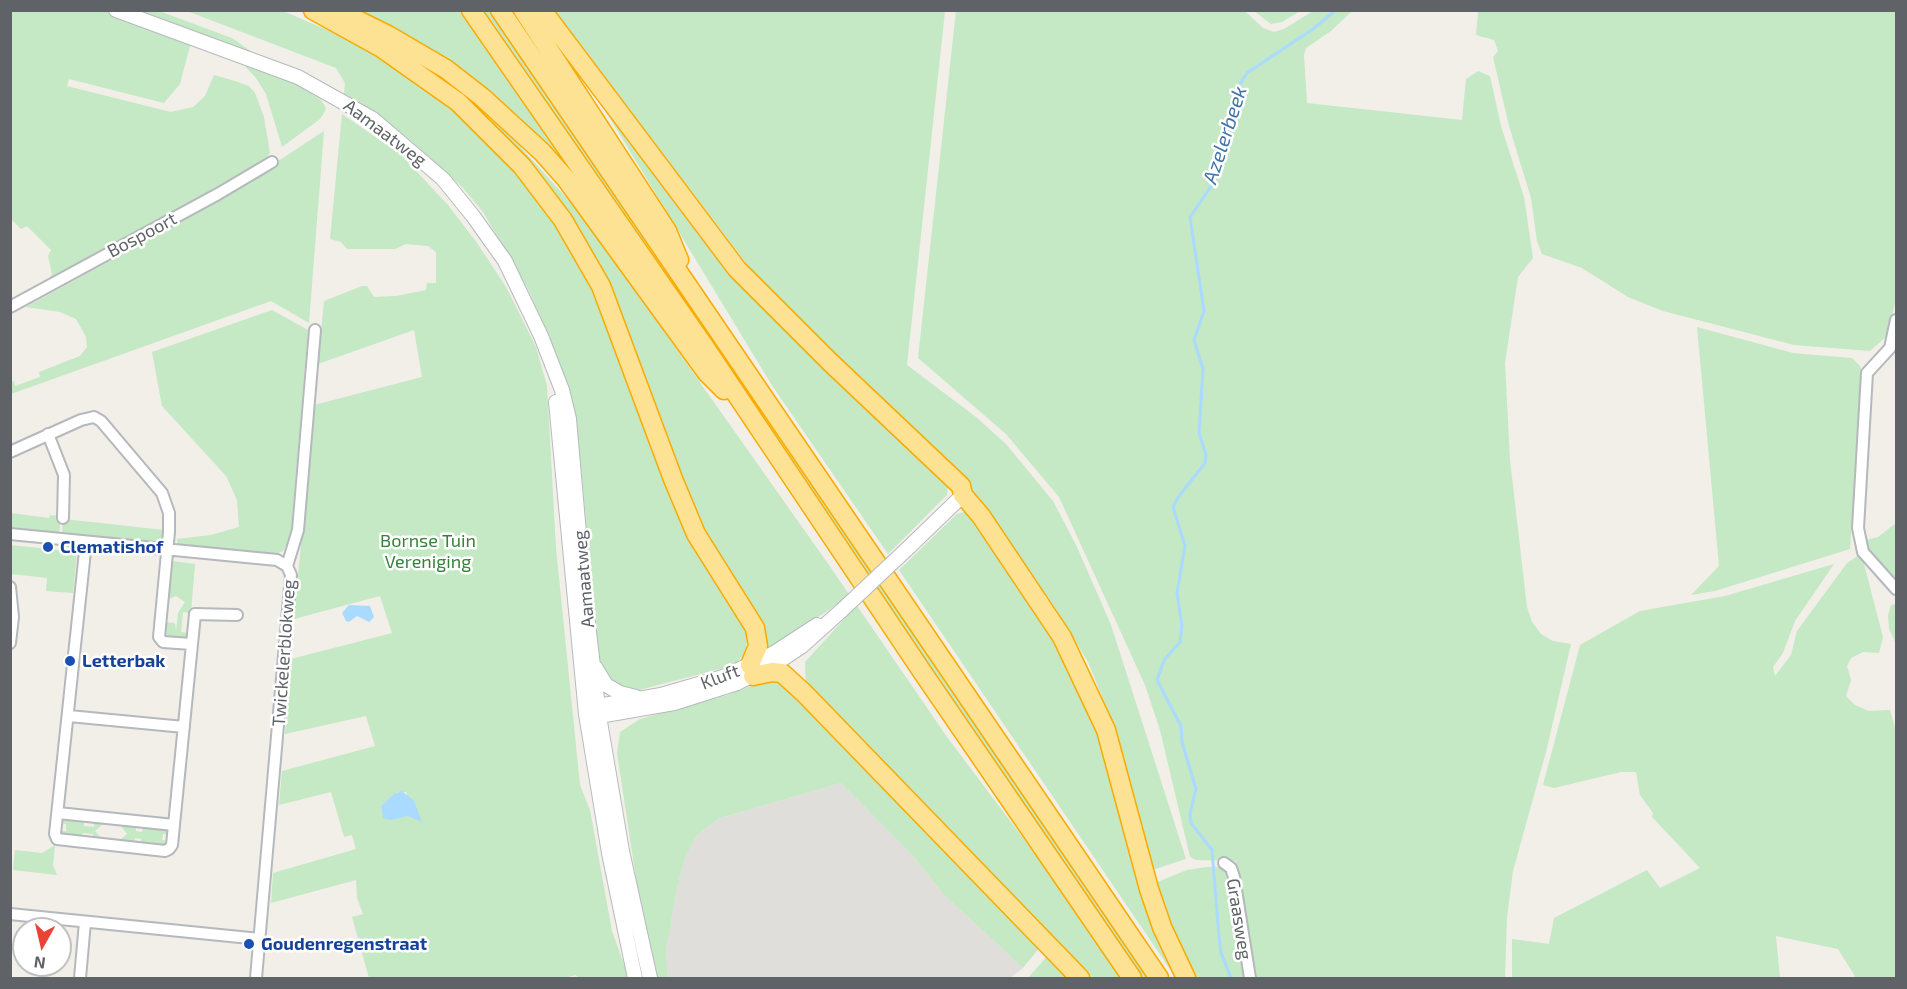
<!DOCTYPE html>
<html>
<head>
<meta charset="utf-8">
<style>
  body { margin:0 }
  #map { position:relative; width:1907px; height:989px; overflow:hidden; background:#f1efe8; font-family:"Exo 2",sans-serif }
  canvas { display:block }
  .frame { position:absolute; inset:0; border:12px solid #5f6368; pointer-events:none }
  .north { position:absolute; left:12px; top:917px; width:60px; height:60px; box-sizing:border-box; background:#fff; border:2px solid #bfc1c3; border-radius:50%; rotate:188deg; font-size:16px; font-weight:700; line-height:24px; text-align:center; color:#5f6368 }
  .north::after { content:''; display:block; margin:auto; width:21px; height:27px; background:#ea4335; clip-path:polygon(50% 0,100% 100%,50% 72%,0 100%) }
</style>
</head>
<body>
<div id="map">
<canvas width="1907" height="989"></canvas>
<div class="frame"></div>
<div class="north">N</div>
</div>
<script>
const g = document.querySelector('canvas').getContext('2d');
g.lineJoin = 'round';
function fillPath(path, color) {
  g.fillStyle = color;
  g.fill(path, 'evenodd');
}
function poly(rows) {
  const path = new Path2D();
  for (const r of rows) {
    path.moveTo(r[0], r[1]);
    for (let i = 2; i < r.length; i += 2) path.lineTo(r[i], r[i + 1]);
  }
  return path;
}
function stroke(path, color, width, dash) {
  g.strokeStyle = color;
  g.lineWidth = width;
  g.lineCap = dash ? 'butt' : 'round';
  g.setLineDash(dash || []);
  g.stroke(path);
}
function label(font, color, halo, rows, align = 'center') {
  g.font = font + ' "Exo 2",sans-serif';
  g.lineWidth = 5;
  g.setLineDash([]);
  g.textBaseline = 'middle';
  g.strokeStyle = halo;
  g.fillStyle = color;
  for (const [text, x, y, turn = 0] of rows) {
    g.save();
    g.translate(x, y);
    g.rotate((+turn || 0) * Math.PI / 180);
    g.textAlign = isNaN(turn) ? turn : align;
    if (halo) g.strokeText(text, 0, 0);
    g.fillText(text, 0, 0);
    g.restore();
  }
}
fillPath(poly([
  [841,783,914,857,944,895,1023,968,1010,978,668,978,666,952,677,888,685,858,697,835,720,818]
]), '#e0deda');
fillPath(poly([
  [10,11,159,11,232,38,321,100,326,108,324,113,320,119,282,147,266,94,256,78,229,49,191,42,180,84,164,103,69,79,67,86,171,112,193,107,205,96,214,75,235,81,249,86,255,93,264,117,270,153,264,160,217,190,47,284,52,274,48,256,51,250,27,226,21,229,11,219],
  [187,11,283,11,332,32,389,63,448,106,476,131,529,189,553,219,601,300,747,632,746,651,735,665,635,691,624,691,604,675,599,661,582,477,572,403,552,344,528,289,483,212,463,188,411,141,361,103,344,94,345,83,336,68],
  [351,11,460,11,559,154,570,175,526,124,484,88],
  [482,11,493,11,1153,978,1141,978],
  [554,11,945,11,907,365,976,417,1006,444,1053,501,1077,547,1111,625,1186,859,1152,870,1117,733,1088,662,1055,607,974,494,762,284],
  [956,11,1245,11,1263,28,1274,32,1284,29,1313,11,1352,11,1331,31,1306,48,1304,55,1307,103,1462,120,1466,79,1478,71,1490,76,1501,126,1524,197,1533,258,1518,277,1505,363,1510,460,1527,607,1532,622,1541,634,1553,641,1571,644,1546,752,1513,871,1507,917,1505,978,1255,978,1236,861,1196,860,1190,857,1160,730,1145,685,1059,497,1006,434,918,358],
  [1254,11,1300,11,1282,22,1271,24],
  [1475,11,1896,11,1896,299,1887,336,1870,351,1794,345,1663,311,1628,297,1582,268,1542,254,1537,241,1531,198,1509,126,1493,57,1498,51,1494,40,1476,35,1478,12],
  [427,69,507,132,581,214,831,568,947,737,1035,854,1120,978,1087,978,806,688,805,662,846,617,836,605,766,652,765,637,716,564,581,238],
  [580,69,661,184,745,289,948,486,947,495,888,554,773,387],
  [342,114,400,154,448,205,477,243,506,287,536,347,547,386,556,548,580,785,590,810,612,931,629,978,578,978,576,975,564,978,369,978,352,917,363,914,357,898,356,880,271,903,273,873,356,849,352,835,344,837,331,792,279,805,282,771,375,746,366,716,285,734,291,659,392,633,380,596,294,619,314,405,422,377,414,330,318,364,324,301,362,286,367,286,374,297,396,296,426,290,427,283,436,283,436,252,428,246,406,244,395,249,347,249,341,242,330,239],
  [398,792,406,792,415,819,407,816,383,817,381,806],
  [324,131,309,323,271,301,11,394,10,382,14,381,15,386,40,377,39,372,80,356,87,347,86,337,76,319,60,312,26,307,211,205],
  [272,310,308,330,291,532,287,543,283,551,272,556,178,547,177,539,211,535,239,527,237,500,226,476,162,406,152,352],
  [1697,327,1793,353,1852,358,1860,366,1863,374,1850,549,1715,591,1691,595,1719,566],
  [963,508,977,516,1077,672,1182,978,1176,978,899,570,957,514,964,512],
  [11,513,49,518,50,515,61,516,59,534,11,529],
  [63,519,165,530,165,537,157,544,62,534],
  [1896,523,1896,586,1880,570,1862,541,1878,537],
  [11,545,77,552,73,593,46,591,47,578,11,574],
  [1859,555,1863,560,1883,637,1879,653,1863,652,1851,658,1847,666,1851,680,1846,696,1855,705,1869,711,1890,710,1896,731,1896,978,1856,978,1838,949,1776,936,1780,978,1512,978,1512,939,1549,944,1554,918,1647,870,1660,888,1700,868,1652,817,1653,813,1640,795,1636,772,1621,772,1554,788,1543,785,1580,645,1640,611,1725,596,1834,564,1795,621,1783,653,1773,667,1775,676,1791,655,1797,631,1847,563],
  [172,561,195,564,191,613,183,612,181,632,188,633,185,640,167,638,164,634,165,622,175,623,176,632,178,613,185,602,176,596,167,600],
  [1896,604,1896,644,1889,629,1888,615,1891,605],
  [778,679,1040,947,1023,968,944,895,914,857,841,783,720,818,697,835,685,858,677,888,666,952,668,978,657,978,637,885,617,753,620,732,640,719,728,695,758,681],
  [63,817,77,822,81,819,84,821,84,826,94,827,94,822,104,823,95,831,103,840,93,839,93,834,83,833,79,839,76,835,61,837,59,831,66,831,66,824,61,823],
  [132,824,136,826,136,831,142,832,143,827,146,826,149,829,167,828,170,831,169,834,163,834,162,840,168,841,168,845,162,847,159,844,148,842,144,846,141,844,141,839,135,838,134,843,130,844,127,840,120,840,127,834,121,826,129,827],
  [55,845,53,865,57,875,13,870,15,850,42,853],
  [1207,867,1231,867,1248,978,1196,978,1172,928,1155,883,1187,870],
  [1048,955,1070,978,1028,978]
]), '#c5e8c5');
fillPath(poly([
  [349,605,370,606,374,617,369,622,357,616,349,622,346,621,342,613],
  [402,791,414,801,422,822,407,816,391,820,383,818,381,806,394,794]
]), '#aadaff');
stroke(poly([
  [1231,978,1221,953,1219,937,1212,850,1191,823,1190,813,1196,789,1182,742,1181,726,1157,680,1164,660,1180,642,1182,626,1177,593,1185,546,1173,507,1179,496,1205,463,1206,455,1199,433,1203,369,1194,340,1204,311,1190,217,1212,185,1238,87,1247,73,1313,29,1336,10]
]), '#aadaff', 3);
const minor = poly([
  [10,307,218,194,272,162],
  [1896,320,1890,348,1867,373,1858,528,1863,552,1896,589],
  [48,434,64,475,63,518],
  [10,452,81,420,94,417,101,421,162,493,169,513,169,532,159,637,163,642,192,644],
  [10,534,277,560,287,566],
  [86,542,55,834,57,839,165,851,169,849,172,845,195,614,237,615],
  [10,587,13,617,10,643],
  [69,716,184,727],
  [58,813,174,825],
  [1224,863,1231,868,1234,877,1250,978],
  [10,914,260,939],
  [80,978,85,922],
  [256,978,291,575,287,566,298,530,315,330]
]);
const secondary = poly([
  [116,10,298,77,373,119,443,179,473,216,505,261,541,336,562,390,569,419,584,590,599,716,622,851,650,978],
  [556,402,586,714,609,853,635,978],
  [906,550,963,495],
  [595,667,606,685,620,693,636,697],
  [591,710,598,706,661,695,723,677,774,653,817,625],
  [590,715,599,716,674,703,737,683,778,662,802,646,842,610]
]);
const motorway = poly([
  [313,10,380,47,458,102,522,166,563,220,601,286,673,479,696,534,755,628,758,646,750,665],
  [337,10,388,35,446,69,482,97,542,152,566,179,707,373,724,390],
  [471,10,706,349,923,673,1132,978],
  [500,10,1159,978],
  [523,10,667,231,679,260],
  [542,10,737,269,830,362,961,486,963,495,981,516,1062,637,1106,730,1149,889,1162,927,1186,978],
  [753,676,772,672,782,673,804,693,1080,978]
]);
stroke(minor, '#b5b8bc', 14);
stroke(secondary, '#b6babf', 16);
stroke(motorway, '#f9ab00', 21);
stroke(minor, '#fff', 10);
stroke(secondary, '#fff', 14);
stroke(motorway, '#fde293', 18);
const secondaryBridge = poly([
  [842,610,906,550]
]);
stroke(secondaryBridge, '#b6babf', 16, []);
stroke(secondaryBridge, '#fff', 14);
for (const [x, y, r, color] of [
  [48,547,6,"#1a4fb4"],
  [70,661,6,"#1a4fb4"],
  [249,944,6,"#1a4fb4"]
]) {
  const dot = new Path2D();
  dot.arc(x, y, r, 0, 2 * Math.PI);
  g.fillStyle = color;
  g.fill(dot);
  stroke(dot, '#fff', 2);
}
label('18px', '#5f6368', '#fff', [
  ["Aamaatweg",385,133,37],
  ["Bospoort",142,235,-28],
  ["Aamaatweg",584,579,-95],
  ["Twickelerblokweg",284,653,-86],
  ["Kluft",720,677,-21],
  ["Graasweg",1239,919,81]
]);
label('18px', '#348238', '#fff', [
  ["Bornse Tuin",428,541],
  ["Vereniging",428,562]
]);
label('bold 18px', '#164399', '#fff', [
  ["Clematishof",60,547],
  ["Letterbak",82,661],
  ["Goudenregenstraat",261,944]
], 'left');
label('italic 20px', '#4174aa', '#fff', [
  ["Azelerbeek",1225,135,-72]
]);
</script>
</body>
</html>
